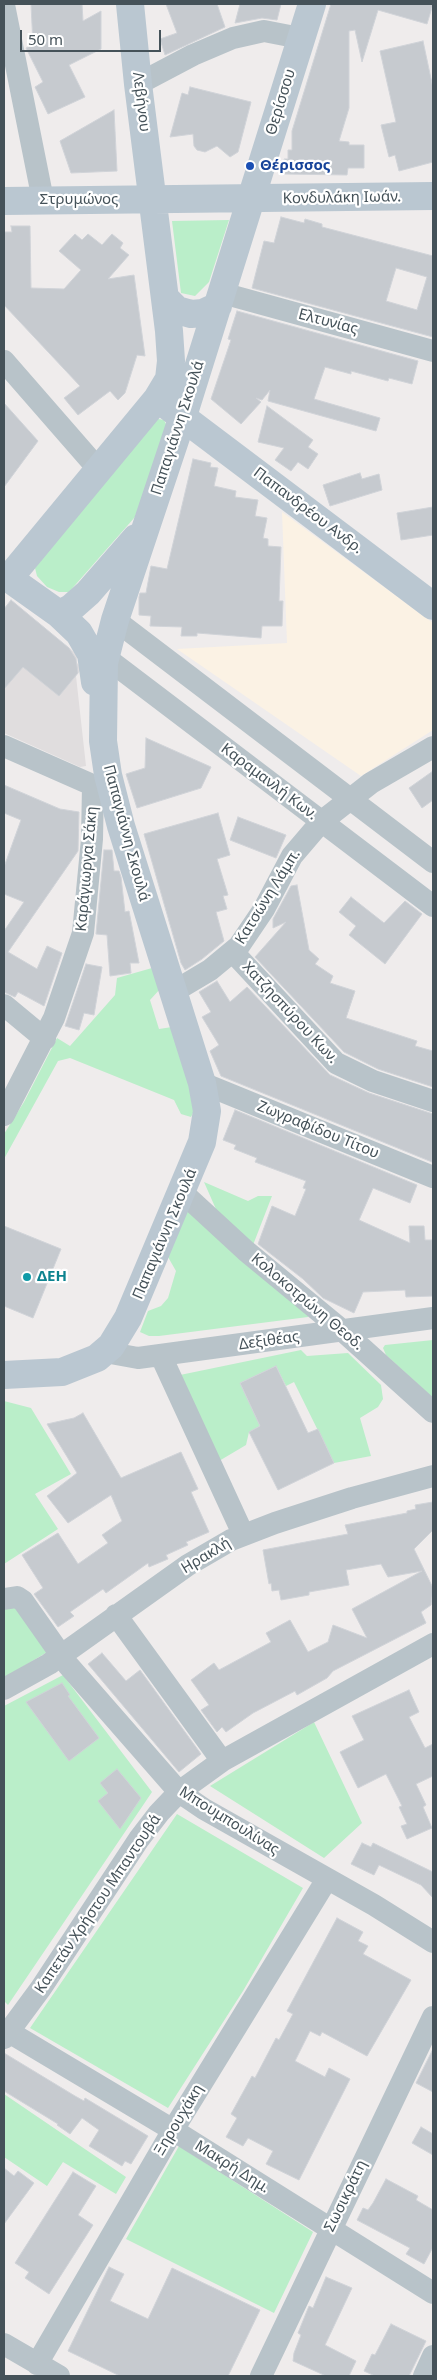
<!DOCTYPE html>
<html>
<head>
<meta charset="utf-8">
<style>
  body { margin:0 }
  #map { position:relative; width:437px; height:2380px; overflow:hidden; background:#efecec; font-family:"Noto Sans",sans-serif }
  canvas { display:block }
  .frame { position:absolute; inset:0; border:5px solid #455259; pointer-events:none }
  .scale { position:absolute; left:20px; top:30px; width:141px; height:22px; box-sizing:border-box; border:2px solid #455259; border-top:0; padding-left:6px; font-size:15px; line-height:18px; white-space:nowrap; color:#455259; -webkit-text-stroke:4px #fff; paint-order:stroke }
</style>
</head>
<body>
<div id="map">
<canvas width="437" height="2380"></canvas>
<div class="frame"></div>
<div class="scale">50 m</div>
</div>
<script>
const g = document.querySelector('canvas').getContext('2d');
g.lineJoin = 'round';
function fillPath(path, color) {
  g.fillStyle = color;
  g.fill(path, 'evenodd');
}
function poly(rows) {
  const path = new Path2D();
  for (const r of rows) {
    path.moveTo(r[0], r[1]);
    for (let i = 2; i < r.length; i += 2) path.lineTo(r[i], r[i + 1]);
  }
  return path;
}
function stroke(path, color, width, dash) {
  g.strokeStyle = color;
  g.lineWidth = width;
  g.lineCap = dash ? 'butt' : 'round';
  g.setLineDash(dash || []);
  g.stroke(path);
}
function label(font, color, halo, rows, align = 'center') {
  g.font = font + ' "Noto Sans",sans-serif';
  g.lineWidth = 4.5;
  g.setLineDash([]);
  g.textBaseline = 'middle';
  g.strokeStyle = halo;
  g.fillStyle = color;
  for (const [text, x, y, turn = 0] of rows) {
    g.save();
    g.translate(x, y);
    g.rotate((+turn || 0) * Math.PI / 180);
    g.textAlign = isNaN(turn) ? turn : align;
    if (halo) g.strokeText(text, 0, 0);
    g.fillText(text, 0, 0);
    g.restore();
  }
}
fillPath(poly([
  [282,512,433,623,433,730,361,776,177,649,287,643]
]), '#fbf2e4');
fillPath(poly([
  [11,600,79,656,75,661,82,668,76,676,86,766,80,767,4,733,4,609]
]), '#e0ddde');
fillPath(poly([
  [229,220,209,282,195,296,181,293,172,221],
  [153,418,164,420,167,426,135,517,69,592,59,592,47,587,37,576,35,568],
  [152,968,161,988,150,1000,159,1029,172,1027,192,1081,194,1111,191,1117,181,1114,174,1100,70,1058,58,1061,4,1159,4,1134,24,1102,57,1038,70,1046,115,995,117,978],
  [204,1182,248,1201,258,1196,272,1196,253,1245,219,1216],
  [187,1209,308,1313,308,1317,159,1336,149,1336,140,1332,148,1311,161,1306,168,1298,176,1271,168,1257],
  [433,1340,433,1398,386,1355,383,1348,385,1345],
  [301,1350,307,1356,348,1353,381,1385,383,1399,378,1407,360,1418,371,1456,334,1463,294,1382,286,1386,276,1366,240,1383,260,1426,249,1432,246,1445,219,1461,180,1375],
  [4,1401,31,1408,71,1474,35,1494,58,1529,4,1564],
  [4,1604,14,1604,49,1651,4,1678],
  [63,1675,152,1792,8,2005,4,2001,4,1706],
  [314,1722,362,1823,324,1858,210,1786],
  [177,1814,303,1888,243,1991,168,2108,30,2028],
  [4,2094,126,2177,116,2194,63,2162,47,2186,4,2157],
  [179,2146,313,2232,274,2313,126,2239]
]), '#baeec9');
const building = poly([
  [31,4,82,4,83,21,101,11,101,49,69,65,85,97,48,114,35,87,43,82,26,48,33,45,31,4],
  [166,4,217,4,225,27,165,55,160,39,177,33,166,4],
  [240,4,281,4,277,20,262,18,235,23,240,4],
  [331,4,433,4,427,24,378,10,362,62,355,30,349,31,349,108,339,141,349,142,349,145,364,145,364,168,348,168,347,175,284,174,284,159,288,159,288,150,292,150,292,131,331,4],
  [423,41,433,88,433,162,399,171,395,155,389,157,381,125,396,122,380,51,423,41],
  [190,87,251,102,238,152,230,157,217,146,205,152,197,150,194,146,193,134,170,137,182,93,188,95,190,87],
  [114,110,117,171,71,173,60,141,114,110],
  [281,217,304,223,305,219,322,224,322,227,433,256,433,337,252,288,264,241,274,243,281,217],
  [396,268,427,277,417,310,386,301,396,268],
  [11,226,30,226,31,288,64,289,81,270,59,251,75,234,82,240,88,234,102,245,112,234,123,243,120,248,129,255,108,279,134,275,145,356,137,355,125,393,118,400,110,391,78,415,64,398,80,386,4,305,4,232,12,232,11,226],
  [237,311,418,361,412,384,389,378,388,381,351,371,351,374,325,367,314,399,380,418,376,431,268,401,270,390,262,400,256,398,261,402,241,424,211,399,231,340,228,339,237,311],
  [4,403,38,441,4,487,4,403],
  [267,406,313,440,308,447,318,454,308,469,298,462,291,471,275,460,284,448,258,442,267,406],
  [193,459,211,463,210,467,218,468,214,486,236,491,235,497,258,500,255,516,267,518,263,538,268,539,268,546,281,547,279,601,283,601,282,626,262,626,261,638,197,633,197,636,181,636,182,627,150,626,151,616,139,615,139,597,140,593,146,593,151,566,167,569,193,459],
  [360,473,362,479,379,474,382,490,330,506,323,485,360,473],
  [433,507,433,535,401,540,397,513,433,507],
  [11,600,69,648,76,659,78,673,59,696,23,667,4,689,4,609,11,600],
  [146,738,211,767,201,788,137,808,126,774,145,768,146,738],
  [433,771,433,800,422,808,409,788,433,771],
  [4,785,60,809,79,812,78,851,8,952,37,969,47,946,62,953,44,1006,18,992,15,997,4,992,4,931,24,902,4,894,4,867,21,820,4,813,4,785],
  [218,813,230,855,217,859,228,895,223,896,227,909,216,912,224,941,202,959,185,970,181,963,144,834,218,813],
  [238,817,286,835,276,858,230,840,238,817],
  [104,850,112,850,114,871,119,871,121,877,125,912,129,911,139,963,130,963,131,973,110,976,107,935,96,934,104,850],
  [297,885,309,950,319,959,315,964,333,976,330,983,355,991,346,1018,417,1041,415,1046,433,1051,433,1087,378,1069,344,1052,255,957,286,922,273,928,273,919,291,886,297,885],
  [351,897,384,923,405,901,422,914,385,964,349,935,356,926,339,912,351,897],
  [86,964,102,967,94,1015,84,1013,79,1030,65,1026,86,964],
  [217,981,230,1002,247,987,330,1075,369,1093,433,1114,432,1162,221,1076,210,1051,219,1045,202,1017,211,1012,199,992,217,981],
  [235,1110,417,1185,410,1203,373,1188,359,1220,410,1243,409,1226,424,1226,425,1240,432,1240,433,1296,406,1297,405,1290,363,1292,354,1313,323,1298,303,1279,258,1244,272,1206,295,1216,306,1189,303,1188,306,1181,255,1162,257,1158,234,1149,236,1145,223,1140,235,1110],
  [4,1226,61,1249,33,1318,4,1306,4,1226],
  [276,1366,308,1433,318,1429,334,1463,278,1490,249,1432,260,1426,240,1383,276,1366],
  [83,1413,121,1478,181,1452,198,1489,191,1492,209,1532,186,1542,188,1545,166,1555,168,1559,149,1567,148,1563,106,1593,103,1589,70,1612,74,1616,58,1627,34,1594,43,1588,22,1555,58,1533,78,1564,108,1543,102,1535,122,1521,111,1495,68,1523,47,1496,77,1473,47,1424,74,1418,83,1413],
  [433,1502,433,1530,414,1549,433,1588,431,1605,421,1612,426,1623,333,1671,327,1678,297,1695,295,1691,253,1713,226,1732,222,1727,217,1732,201,1710,209,1705,191,1680,214,1663,219,1670,271,1642,266,1633,290,1620,308,1652,328,1642,333,1625,367,1638,352,1609,422,1571,388,1577,381,1564,346,1570,349,1585,309,1592,309,1595,281,1600,279,1590,272,1591,271,1583,269,1584,263,1550,348,1534,345,1525,407,1513,407,1511,416,1509,415,1505,433,1502],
  [102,1653,126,1681,140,1670,201,1754,179,1772,88,1664,102,1653],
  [62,1683,70,1695,68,1696,99,1738,69,1761,26,1702,62,1683],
  [409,1690,419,1712,409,1717,425,1748,433,1744,433,1776,416,1784,426,1805,423,1807,432,1828,407,1839,401,1826,407,1824,399,1807,402,1806,386,1774,358,1788,340,1752,364,1740,352,1716,409,1690],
  [117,1769,141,1798,120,1829,98,1801,108,1793,100,1783,117,1769],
  [362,1843,371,1847,373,1843,433,1872,433,1898,421,1885,379,1865,374,1875,351,1864,362,1843],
  [337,1918,363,1932,358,1941,368,1946,363,1954,411,1980,367,2056,322,2032,320,2036,310,2031,295,2061,325,2077,329,2068,350,2079,299,2180,266,2164,273,2151,248,2138,243,2146,226,2137,237,2118,231,2114,252,2076,255,2078,276,2038,279,2040,293,2014,287,2011,337,1918],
  [433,2049,433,2092,416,2083,433,2049],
  [4,2053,75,2096,84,2101,85,2098,148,2136,131,2164,125,2161,122,2166,89,2146,99,2130,82,2118,70,2134,57,2125,58,2124,4,2091,4,2053],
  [421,2127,433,2134,433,2155,412,2143,421,2127],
  [4,2168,14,2176,18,2171,34,2183,4,2224,4,2168],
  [73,2172,96,2186,78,2215,93,2225,49,2294,25,2278,29,2272,15,2263,73,2172],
  [386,2179,418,2196,416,2200,433,2210,433,2247,424,2264,406,2254,410,2248,357,2220,363,2208,368,2210,373,2203,386,2179],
  [109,2267,124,2274,110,2301,148,2319,172,2268,260,2310,228,2376,120,2376,68,2351,109,2267],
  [326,2277,352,2288,325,2345,356,2361,349,2376,326,2376,293,2361,294,2353,301,2335,298,2333,309,2306,313,2308,326,2277],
  [391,2324,426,2341,409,2376,375,2376,364,2371,372,2354,375,2355,391,2324]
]);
fillPath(building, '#c6cacf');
stroke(building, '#d0d3d8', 1);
stroke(poly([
  [4,5,43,200],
  [138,84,193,55,233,38,264,31,300,38],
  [222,293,433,351],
  [4,361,99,470],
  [115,620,433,862],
  [105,657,433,906],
  [4,746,106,791],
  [233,952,336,1063,373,1081,433,1101],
  [173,992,210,970,239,946,264,909,292,856,321,822,371,783,433,747],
  [4,1005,45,1039],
  [202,1083,433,1177],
  [4,1115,54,1018,83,933,92,839,93,786],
  [182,1192,246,1251,343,1331,433,1412],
  [105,1352,138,1358,433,1318],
  [161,1356,243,1534],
  [4,1599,17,1597,23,1601,68,1665,179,1792,204,1809,374,1905,433,1942],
  [116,1615,222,1761],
  [4,1689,49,1664,188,1565,231,1540,275,1523,352,1498,433,1476],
  [4,2029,173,2130,433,2293],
  [4,2038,41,1988,139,1839,159,1813,179,1792,222,1761,433,1644],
  [4,2344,59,2376],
  [37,2364,173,2130,327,1879],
  [261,2376,433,2017],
  [424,2376,433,2356]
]), '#b8c3c9', 22);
stroke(poly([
  [4,201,433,196],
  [165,298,177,310,191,314,203,313,218,306],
  [169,407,433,606],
  [4,575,59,614,79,633,91,654,95,682],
  [9,578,157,399,169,379,171,361,169,331,138,84,130,4],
  [59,614,71,608,88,593,136,538],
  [4,1375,62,1372,97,1358,111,1346,128,1318,202,1142,207,1111,202,1083,121,826,108,775,103,741,104,663,115,620,183,416,312,4]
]), '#bac7d1', 28);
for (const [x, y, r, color] of [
  [250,166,5,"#1a4fb4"],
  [27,1277,5,"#0f9aa8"]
]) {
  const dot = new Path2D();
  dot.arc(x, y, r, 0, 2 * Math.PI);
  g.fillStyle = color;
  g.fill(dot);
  stroke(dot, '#fff', 2);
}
label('15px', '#455259', '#fff', [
  ["Λεβήνου",141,102,83],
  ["Θερίσσου",281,102,-73],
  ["Κονδυλάκη Ιωάν.",342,198,-1],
  ["Στρυμώνος",79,200],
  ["Ελτυνίας",328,322,15],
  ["Παπαγιάννη Σκουλά",178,428,-72],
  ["Παπανδρέου Ανδρ.",308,511,37],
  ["Καραμανλή Κων.",269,782,37],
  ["Παπαγιάννη Σκουλά",126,833,75],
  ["Καράγιωργα Σάκη",87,869,-85],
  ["Κατσώνη Λάμπ.",268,897,-58],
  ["Χατζησπύρου Κων.",290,1013,47],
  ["Ζωγραφίδου Τίτου",318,1130,22],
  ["Παπαγιάννη Σκουλά",165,1234,-67],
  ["Κολοκοτρώνη Θεοδ.",307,1302,40],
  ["Δεξιθέας",269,1341,-8],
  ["Ηρακλή",206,1556,-31],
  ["Μπουμπουλίνας",229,1821,32],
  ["Καπετάν Χρήστου Μπαντουβά",98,1904,-56],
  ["Ξηρουχάκη",179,2120,-59],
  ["Μακρή Δημ.",232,2167,32],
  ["Σωσικράτη",346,2196,-64]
]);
label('bold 15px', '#164399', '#fff', [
  ["Θέρισσος",260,166]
], 'left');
label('bold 15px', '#0d838f', '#fff', [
  ["ΔΕΗ",37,1277]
], 'left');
</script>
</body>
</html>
